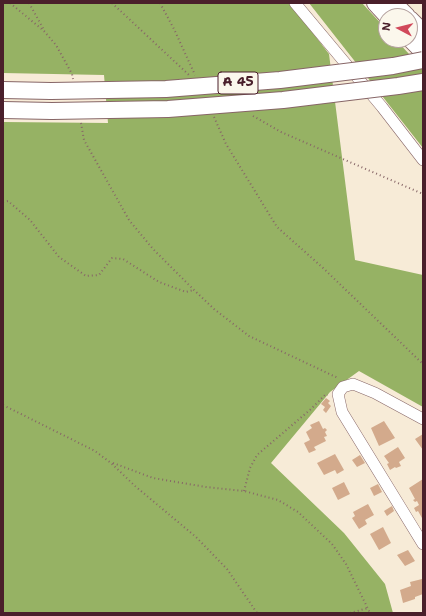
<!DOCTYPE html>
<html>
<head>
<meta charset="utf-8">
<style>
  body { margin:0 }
  #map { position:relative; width:426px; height:616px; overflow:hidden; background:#f7ebd7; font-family:"Shantell Sans",sans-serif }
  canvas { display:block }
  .frame { position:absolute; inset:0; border:4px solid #4a1f2b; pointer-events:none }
  .north { position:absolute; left:378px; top:8px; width:40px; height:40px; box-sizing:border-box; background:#fbf7ec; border:1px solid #b4a19f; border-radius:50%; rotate:277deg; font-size:11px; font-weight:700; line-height:16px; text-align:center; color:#4a1f2b }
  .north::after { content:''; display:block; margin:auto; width:14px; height:18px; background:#d1495b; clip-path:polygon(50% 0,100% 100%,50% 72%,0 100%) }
</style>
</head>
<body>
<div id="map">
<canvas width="426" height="616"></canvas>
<div class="frame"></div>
<div class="north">N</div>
</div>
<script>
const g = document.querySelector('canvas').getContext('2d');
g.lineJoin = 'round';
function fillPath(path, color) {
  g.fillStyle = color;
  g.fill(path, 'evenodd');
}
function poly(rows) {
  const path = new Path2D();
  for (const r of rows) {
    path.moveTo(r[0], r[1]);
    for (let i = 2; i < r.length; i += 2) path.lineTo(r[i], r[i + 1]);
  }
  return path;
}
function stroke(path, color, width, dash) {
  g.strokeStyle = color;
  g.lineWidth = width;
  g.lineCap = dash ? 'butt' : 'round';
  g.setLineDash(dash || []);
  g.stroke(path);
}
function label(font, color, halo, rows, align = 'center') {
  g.font = font + ' "Shantell Sans",sans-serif';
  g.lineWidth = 3;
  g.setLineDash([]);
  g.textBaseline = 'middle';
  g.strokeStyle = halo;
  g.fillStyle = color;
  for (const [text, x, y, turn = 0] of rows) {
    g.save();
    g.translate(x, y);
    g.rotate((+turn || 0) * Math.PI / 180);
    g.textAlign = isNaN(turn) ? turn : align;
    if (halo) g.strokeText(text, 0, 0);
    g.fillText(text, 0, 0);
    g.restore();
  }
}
fillPath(poly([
  [3,3,290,3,329,54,355,260,423,275,423,407,359,371,330,392,271,463,344,533,385,584,393,613,3,613,3,122,108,123,104,75,3,73],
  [309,3,362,3,386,29,386,40,396,40,423,69,423,148]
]), '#96b264');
fillPath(poly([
  [326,398,330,401,328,403,331,406,326,413,323,410,325,407,321,404],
  [319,421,323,429,325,428,327,430,325,432,327,436,324,437,326,441,314,447,316,450,309,453,304,443,310,440,306,432,312,428,310,425],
  [384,421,395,438,379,446,371,428],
  [423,434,423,450,415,439],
  [398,447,405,458,399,462,401,466,396,468,395,467,390,470,387,464,389,463,384,456],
  [335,454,344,470,337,474,335,470,324,475,317,463],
  [360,455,365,463,357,467,352,460],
  [423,479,423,517,422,518,418,511,416,512,414,508,419,505,417,501,415,502,413,500,415,499,409,488],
  [344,482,350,494,338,500,332,488],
  [378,484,382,492,374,496,370,488],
  [368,504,374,515,365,520,367,524,359,529,352,518,355,516,353,512],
  [392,506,394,511,387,516,384,511],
  [383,527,391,543,379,550,370,534],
  [408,550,415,561,405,566,397,555],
  [422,579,423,594,415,597,415,599,403,603,400,590,411,586,410,582]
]), '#d3aa8c');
const minor = poly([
  [295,3,382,107,423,160],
  [423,419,375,393,353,384,343,387,338,394,342,412,423,544]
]);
const highway = poly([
  [375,3,387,16],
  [394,3,407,16],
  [410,19,423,32],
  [410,39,423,52],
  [3,90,51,91],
  [3,110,52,111]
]);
stroke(minor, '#876667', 12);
stroke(highway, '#876667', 18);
stroke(poly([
  [10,3,44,31,56,45,72,74,73,79],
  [29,3,44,30],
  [112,3,189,75],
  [160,3,174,29,195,75],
  [253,116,281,132,423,194],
  [214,117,226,144,277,227,322,267,423,364],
  [81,123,84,140,129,220,153,249,194,290,214,309,249,336,338,378],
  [3,202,8,201,30,220,59,257,86,276,99,275,112,258,123,259,159,282,186,292,194,290],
  [3,405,95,451,111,463,135,486,196,537,227,569,257,613],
  [113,463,153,478,206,487,244,491,278,500,298,512,332,544,346,564,370,613],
  [244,491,250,468,257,455,311,409,325,395,328,395],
  [350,613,368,608]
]), '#876667', 2, [1, 3]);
stroke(minor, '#fff', 11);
stroke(highway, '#fff', 16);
const highwayBridge = poly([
  [51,91,166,89,280,80,393,66,423,60],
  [52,111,168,109,283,100,398,86,423,82]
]);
stroke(highwayBridge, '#876667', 18, []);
stroke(highwayBridge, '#fff', 16);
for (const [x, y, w] of [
  [238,83,40]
]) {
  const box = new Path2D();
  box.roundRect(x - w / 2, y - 11, w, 22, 3);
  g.fillStyle = '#fbf7ec';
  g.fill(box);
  stroke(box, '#4a1f2b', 1);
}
label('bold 13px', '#4a1f2b', null, [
  ["A 45",238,83]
]);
</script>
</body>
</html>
